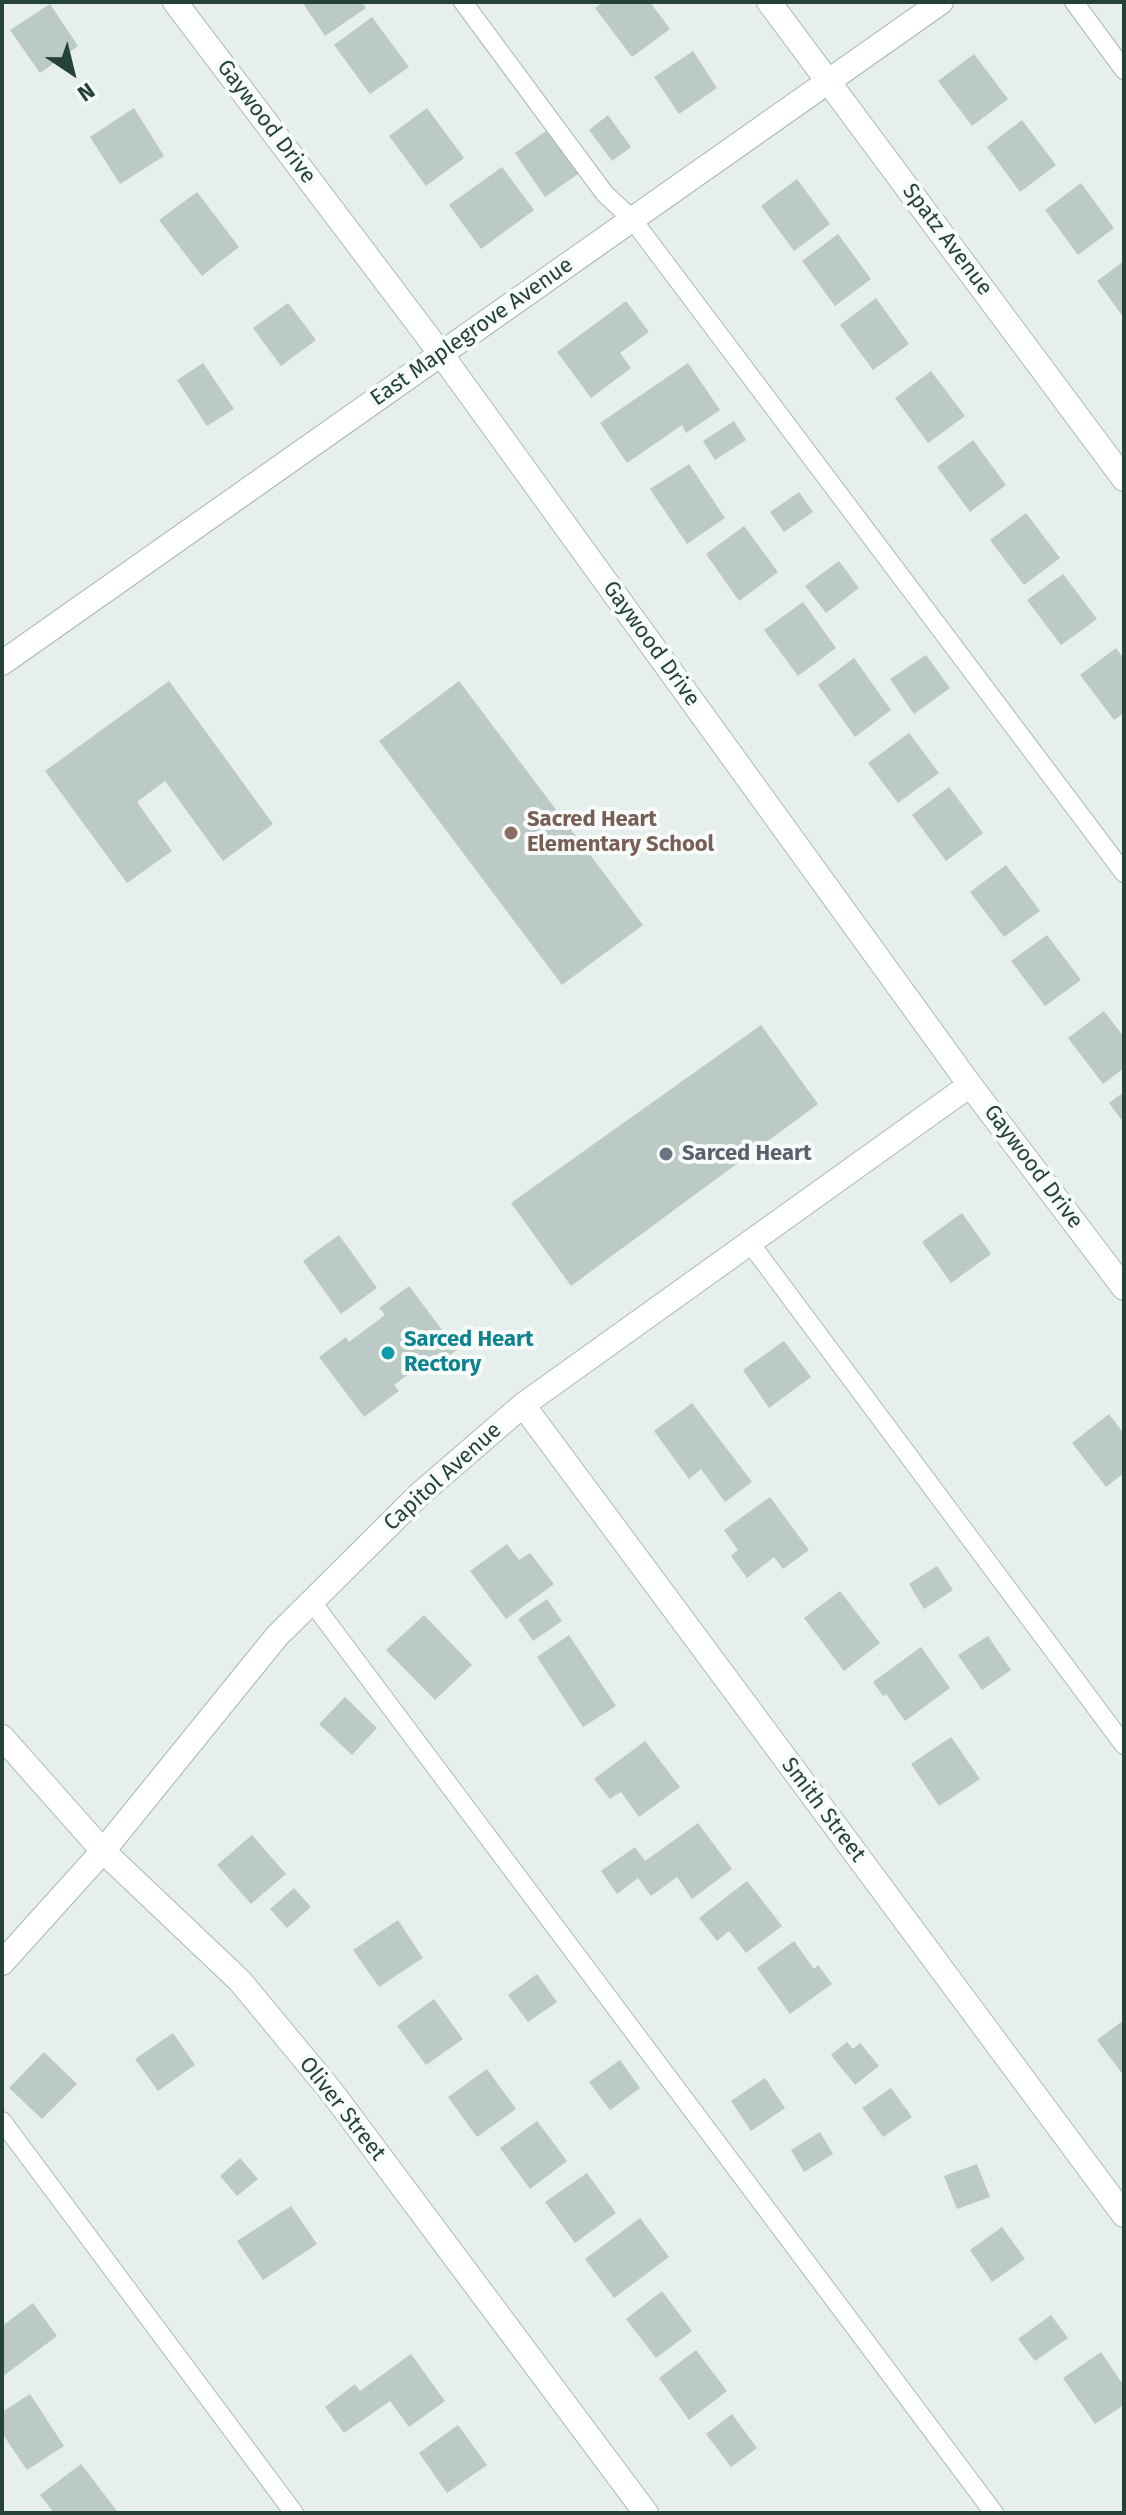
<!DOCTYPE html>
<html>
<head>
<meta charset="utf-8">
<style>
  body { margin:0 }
  #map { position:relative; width:1126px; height:2515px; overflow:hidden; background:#e6efeb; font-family:"Fira Sans",sans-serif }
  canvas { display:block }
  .frame { position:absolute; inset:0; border:4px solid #24423a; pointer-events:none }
  .north { position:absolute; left:32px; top:32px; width:80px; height:80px; -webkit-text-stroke:6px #f7fbf9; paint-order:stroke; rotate:145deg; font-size:22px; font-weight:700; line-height:32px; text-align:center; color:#24423a }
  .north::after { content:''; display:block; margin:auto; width:28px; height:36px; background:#24423a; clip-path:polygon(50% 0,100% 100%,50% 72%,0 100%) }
</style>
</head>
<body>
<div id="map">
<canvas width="1126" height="2515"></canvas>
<div class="frame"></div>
<div class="north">N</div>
</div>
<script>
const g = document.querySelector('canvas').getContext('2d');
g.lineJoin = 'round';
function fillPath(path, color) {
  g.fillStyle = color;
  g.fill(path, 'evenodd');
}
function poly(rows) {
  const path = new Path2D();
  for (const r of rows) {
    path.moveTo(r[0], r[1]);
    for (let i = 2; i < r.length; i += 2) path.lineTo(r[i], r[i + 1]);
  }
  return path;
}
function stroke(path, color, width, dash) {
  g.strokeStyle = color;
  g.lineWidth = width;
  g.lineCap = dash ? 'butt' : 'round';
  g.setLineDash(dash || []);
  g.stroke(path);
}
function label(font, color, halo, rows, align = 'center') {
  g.font = font + ' "Fira Sans",sans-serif';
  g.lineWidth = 8;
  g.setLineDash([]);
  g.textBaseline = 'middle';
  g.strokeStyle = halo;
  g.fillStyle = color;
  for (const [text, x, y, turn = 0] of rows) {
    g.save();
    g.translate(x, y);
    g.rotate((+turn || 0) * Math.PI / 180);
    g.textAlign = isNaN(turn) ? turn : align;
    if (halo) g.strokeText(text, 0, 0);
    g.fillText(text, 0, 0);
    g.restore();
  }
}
fillPath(poly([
  [302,2,362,2,366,8,325,36],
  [603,2,650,2,670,29,632,57,595,8],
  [50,4,78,46,40,73,10,30],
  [372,17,409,67,370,94,334,45],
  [693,51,717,88,679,114,654,77],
  [974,54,1008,99,972,126,938,81],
  [134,108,164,156,120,184,90,137],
  [427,108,464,158,426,186,389,136],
  [608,115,631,147,612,161,589,130],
  [1022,120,1056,165,1020,192,987,147],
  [553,126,584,170,545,197,515,153],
  [502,167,534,210,481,249,449,205],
  [797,179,830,224,794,251,761,206],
  [1081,183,1114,228,1078,255,1045,210],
  [197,192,239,247,202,276,159,220],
  [838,234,871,279,835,306,802,261],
  [1124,261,1124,318,1097,281],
  [876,298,909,344,873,370,840,325],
  [626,301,649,332,620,353,631,368,591,398,557,352],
  [288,303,316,340,281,366,253,328],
  [203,363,234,409,207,426,177,380],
  [688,363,720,410,686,433,682,425,627,463,600,423],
  [931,371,965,416,928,443,895,398],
  [734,421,746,440,715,460,703,441],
  [973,440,1006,485,970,512,937,467],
  [689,464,725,518,687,544,650,489],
  [799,492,813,512,784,532,770,512],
  [1026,513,1060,558,1024,585,990,540],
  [744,526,778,572,739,601,706,554],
  [839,561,859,588,826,613,805,586],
  [1063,574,1097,619,1061,645,1027,600],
  [803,602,836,648,798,676,764,630],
  [1116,648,1124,659,1124,713,1114,720,1080,675],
  [926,655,950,688,914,714,890,679],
  [854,658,891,710,855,737,818,685],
  [169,681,273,824,223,861,165,781,137,802,172,851,127,883,45,771],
  [459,681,643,925,562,985,379,741],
  [909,733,939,773,898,803,868,763],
  [949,787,983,833,946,861,912,815],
  [1006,865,1040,911,1004,937,970,892],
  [1047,935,1081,980,1045,1006,1011,961],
  [1104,1011,1124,1037,1124,1068,1103,1084,1068,1038],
  [761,1025,818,1104,571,1286,511,1203],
  [1124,1092,1124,1123,1109,1103],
  [962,1213,991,1254,951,1283,922,1242],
  [339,1235,377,1288,341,1314,303,1261],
  [409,1286,457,1350,426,1372,421,1365,394,1385,399,1391,364,1417,319,1357,346,1337,349,1342,385,1315,379,1308],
  [784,1341,811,1377,769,1408,743,1370],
  [692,1403,752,1482,725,1502,701,1469,689,1479,654,1431],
  [1109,1414,1124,1434,1124,1473,1106,1487,1072,1443],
  [770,1497,809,1550,783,1569,774,1557,747,1578,731,1556,738,1550,724,1530],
  [507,1544,519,1560,530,1553,554,1584,506,1619,470,1571],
  [937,1566,953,1590,924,1609,909,1584],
  [840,1591,880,1643,844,1671,804,1618],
  [547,1599,562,1621,533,1641,518,1619],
  [424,1615,472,1665,435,1700,386,1650],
  [569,1635,616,1706,583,1727,537,1657],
  [988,1636,1011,1670,982,1690,958,1655],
  [921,1647,950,1688,905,1721,886,1694,883,1696,873,1682],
  [345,1697,377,1728,352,1755,319,1724],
  [951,1737,980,1779,939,1806,911,1764],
  [645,1741,680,1787,639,1817,621,1792,610,1799,594,1779],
  [698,1823,732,1869,692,1899,677,1877,651,1896,638,1878,617,1894,601,1871,635,1847,645,1861],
  [252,1835,286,1874,251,1904,217,1865],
  [747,1881,782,1926,746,1953,729,1931,717,1941,699,1918],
  [294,1888,311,1907,287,1928,270,1909],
  [398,1920,423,1958,379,1987,353,1950],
  [794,1941,814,1969,818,1965,832,1984,790,2014,757,1968],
  [537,1974,557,2002,528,2022,508,1995],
  [434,1999,463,2039,426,2065,397,2026],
  [1124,2020,1124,2076,1097,2040],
  [173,2033,195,2065,158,2091,135,2059],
  [847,2042,853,2049,860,2043,879,2066,855,2085,831,2055],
  [44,2052,77,2084,42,2119,9,2088],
  [620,2060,640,2088,610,2110,589,2082],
  [487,2069,516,2109,477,2137,448,2097],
  [765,2078,785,2108,751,2131,731,2101],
  [891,2088,912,2117,883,2137,862,2108],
  [537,2121,567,2161,530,2189,500,2148],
  [820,2132,833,2154,804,2172,791,2150],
  [240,2158,258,2179,237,2196,220,2176],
  [977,2164,990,2197,957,2209,944,2176],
  [587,2173,616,2213,575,2243,545,2202],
  [291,2206,317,2244,263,2280,237,2241],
  [640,2218,669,2257,614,2298,585,2259],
  [1002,2227,1025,2259,992,2282,970,2250],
  [662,2291,692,2331,656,2358,626,2319],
  [33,2303,57,2336,2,2377,2,2326],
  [1051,2315,1068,2338,1035,2361,1018,2339],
  [696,2350,727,2391,689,2420,659,2378],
  [1101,2352,1124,2386,1124,2405,1095,2424,1063,2378],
  [411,2354,445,2401,409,2427,390,2401,344,2433,325,2407,355,2384,360,2391],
  [30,2394,64,2446,27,2470,2,2433,2,2412],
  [732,2414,757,2448,731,2467,706,2434],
  [458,2425,487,2465,447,2493,419,2453],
  [81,2464,117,2511,114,2513,54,2513,40,2495]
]), '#bbcac4');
const service = poly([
  [463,2,605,194,632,219,1124,873],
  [1074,2,1124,70],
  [750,1243,1124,1745],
  [312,1602,994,2513],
  [2,2121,294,2513]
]);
const minor = poly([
  [175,2,441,354,970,1085,1124,1288],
  [769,2,1124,479],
  [2,663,941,2],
  [523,1405,1124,2215],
  [2,1737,103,1851,240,1981,331,2091,646,2513],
  [2,1963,103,1851,277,1636,420,1494,523,1405,970,1085]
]);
stroke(service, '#a8b8b2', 20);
stroke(minor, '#a8b8b2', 26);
stroke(service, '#fff', 18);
stroke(minor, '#fff', 24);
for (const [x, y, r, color] of [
  [511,833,8,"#8d6e63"],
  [666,1154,8,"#6b7280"],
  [388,1353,8,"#0f9aa8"]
]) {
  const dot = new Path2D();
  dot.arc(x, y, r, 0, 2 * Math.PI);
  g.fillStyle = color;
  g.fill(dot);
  stroke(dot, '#f7fbf9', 3);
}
label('22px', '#24423a', '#f7fbf9', [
  ["Gaywood Drive",266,122,53],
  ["Spatz Avenue",947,240,53],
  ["East Maplegrove Avenue",472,332,-35],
  ["Gaywood Drive",651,644,54],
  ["Gaywood Drive",1033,1167,53],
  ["Capitol Avenue",443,1477,-42],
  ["Smith Street",823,1810,53],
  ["Oliver Street",342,2109,52]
]);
label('bold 22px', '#785e54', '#f7fbf9', [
  ["Sacred Heart",527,820],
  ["Elementary School",527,845]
], 'left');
label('bold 22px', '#5b616d', '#f7fbf9', [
  ["Sarced Heart",682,1154]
], 'left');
label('bold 22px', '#0d838f', '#f7fbf9', [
  ["Sarced Heart",404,1340],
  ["Rectory",404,1365]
], 'left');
</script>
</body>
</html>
